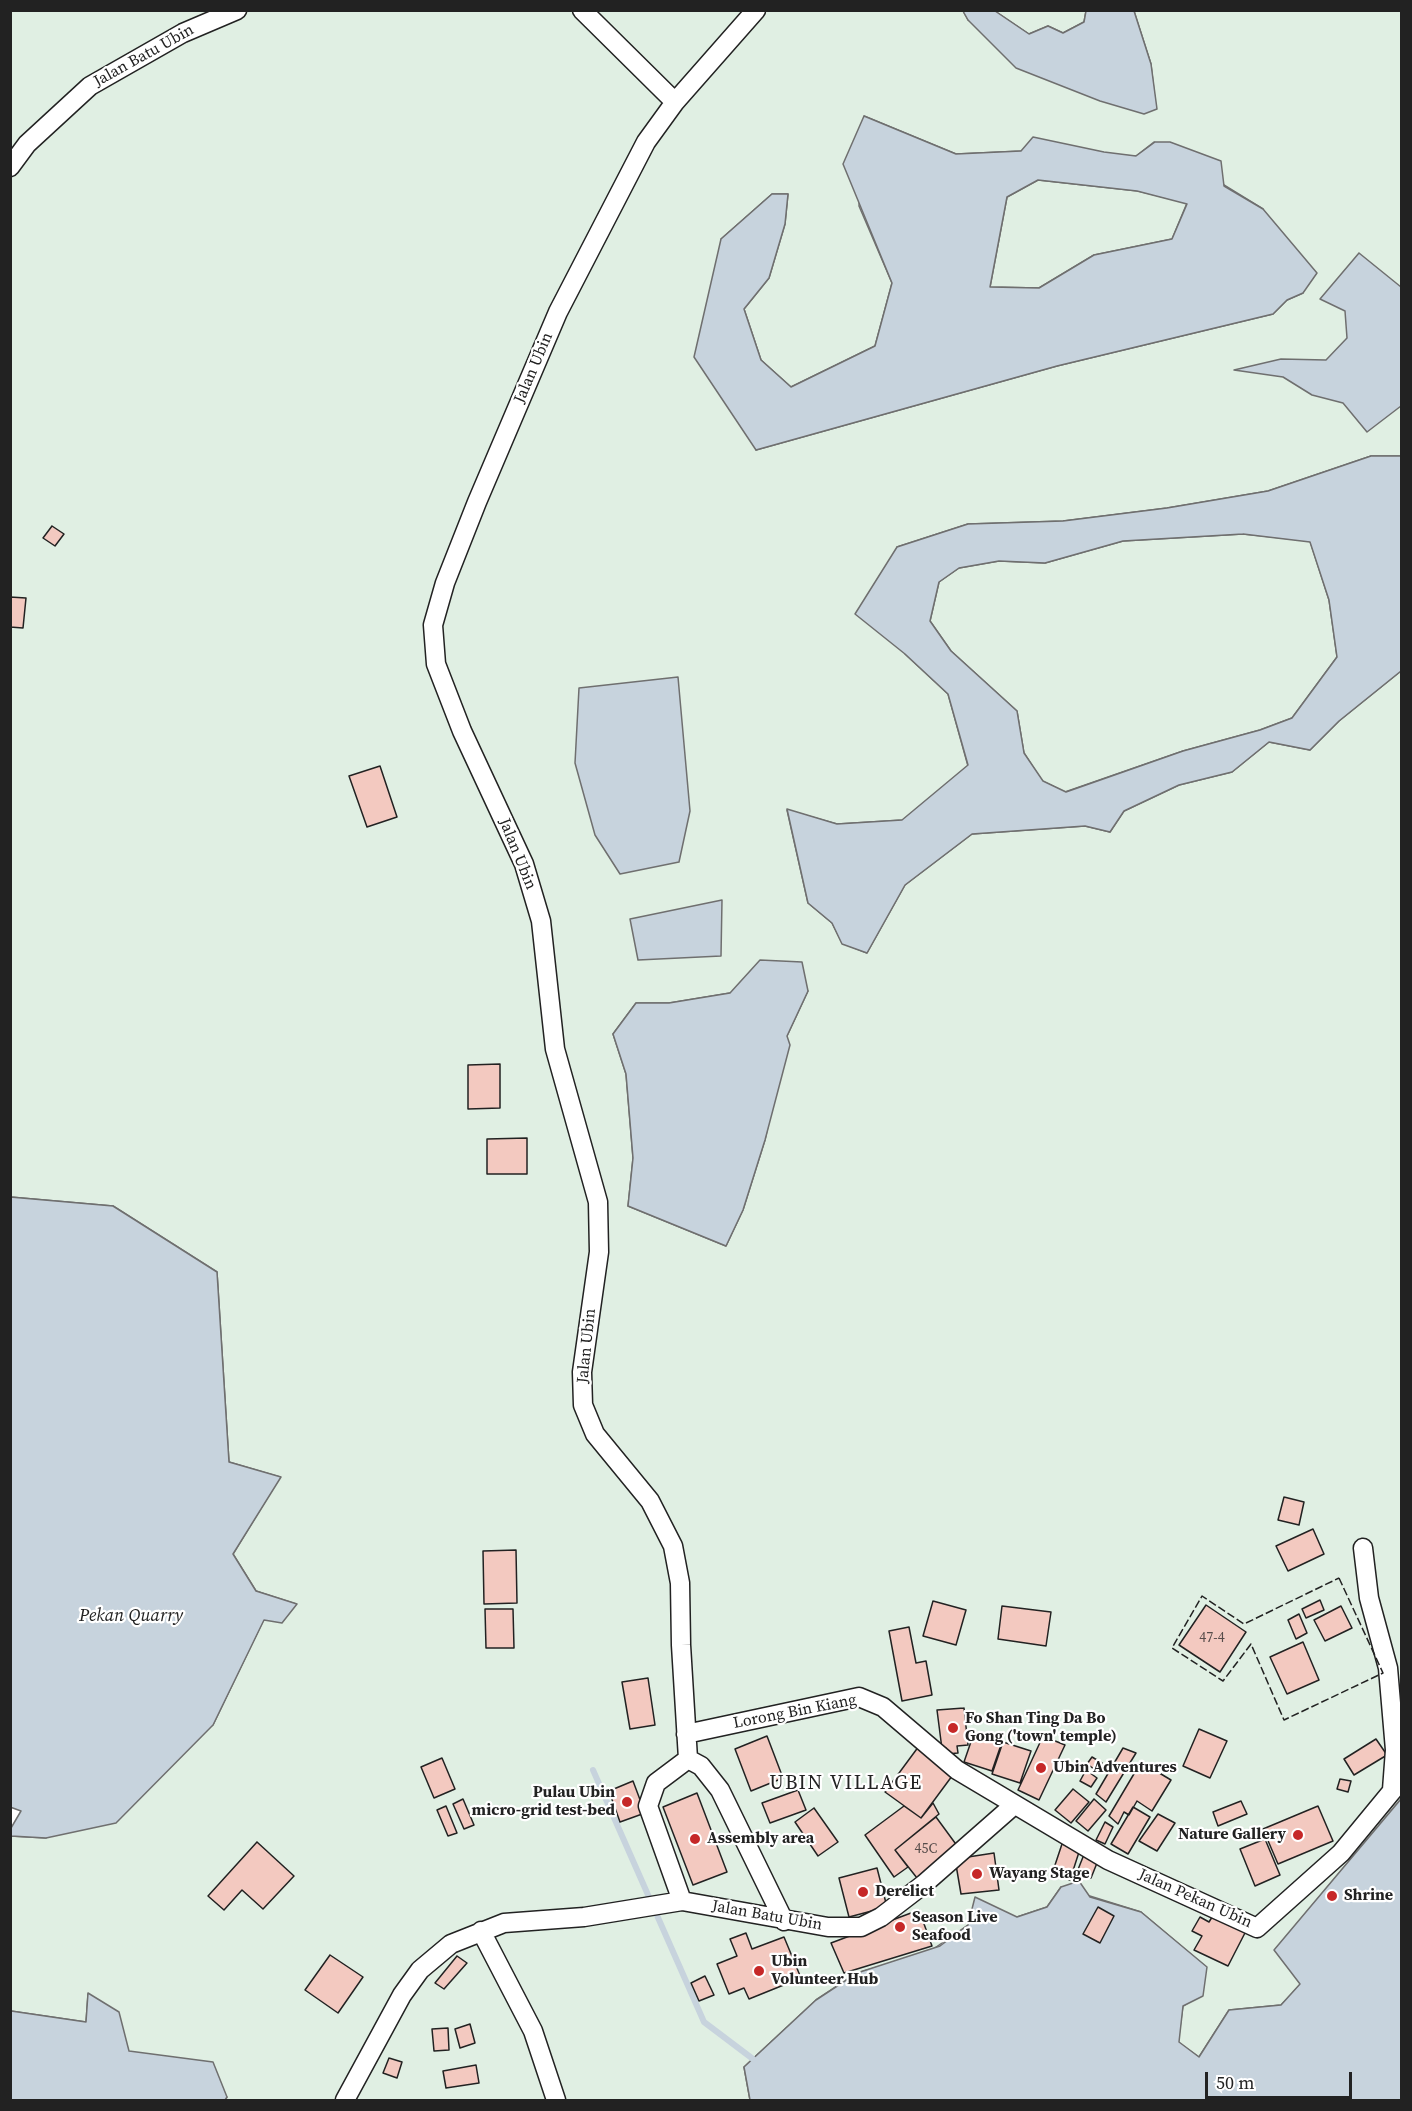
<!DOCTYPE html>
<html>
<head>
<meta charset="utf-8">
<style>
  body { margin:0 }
  #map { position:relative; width:1412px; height:2111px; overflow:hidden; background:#fff; font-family:"Source Serif 4",serif }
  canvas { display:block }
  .frame { position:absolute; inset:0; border:12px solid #222; pointer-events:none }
  .scale { position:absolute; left:1205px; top:2072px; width:147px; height:27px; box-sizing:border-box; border:3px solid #222; border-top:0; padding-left:8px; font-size:18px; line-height:21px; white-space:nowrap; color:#222; -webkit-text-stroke:4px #fff; paint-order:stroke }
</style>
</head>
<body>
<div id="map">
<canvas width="1412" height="2111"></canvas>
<div class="frame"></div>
<div class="scale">50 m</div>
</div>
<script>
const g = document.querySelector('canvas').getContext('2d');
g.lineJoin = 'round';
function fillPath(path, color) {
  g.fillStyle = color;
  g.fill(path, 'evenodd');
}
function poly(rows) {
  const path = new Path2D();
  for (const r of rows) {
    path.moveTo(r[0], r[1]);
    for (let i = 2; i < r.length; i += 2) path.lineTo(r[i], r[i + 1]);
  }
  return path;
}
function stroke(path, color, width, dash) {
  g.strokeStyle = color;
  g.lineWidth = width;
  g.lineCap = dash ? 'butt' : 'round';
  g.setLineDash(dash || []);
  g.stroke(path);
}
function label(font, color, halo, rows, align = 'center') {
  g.font = font + ' "Source Serif 4",serif';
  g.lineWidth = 4.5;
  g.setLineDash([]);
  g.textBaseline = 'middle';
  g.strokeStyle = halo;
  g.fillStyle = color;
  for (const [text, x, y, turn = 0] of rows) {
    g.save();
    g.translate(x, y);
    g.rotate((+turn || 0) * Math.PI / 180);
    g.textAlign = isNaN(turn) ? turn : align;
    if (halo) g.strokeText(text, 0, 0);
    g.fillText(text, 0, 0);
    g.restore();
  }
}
const green = poly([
  [11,11,963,11,968,20,1156,109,1151,64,1134,11,1401,11,1401,456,1371,456,1268,491,1167,508,1063,521,968,524,897,547,905,654,948,694,968,766,903,820,837,824,787,810,808,903,832,923,842,943,867,953,905,885,972,834,1085,826,1110,832,1124,811,1179,785,1232,772,1269,742,1310,750,1339,721,1401,671,1401,1799,1275,1950,1301,1984,1281,2005,1229,2010,1199,2057,1178,2042,1183,2006,1197,1997,1206,1967,1141,1912,1061,1887,1047,1907,1017,1917,968,1925,929,1952,857,1973,816,2000,744,2067,750,2100,225,2100,227,2097,11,2100,99,2030,88,1994,86,2022,11,2011,10,1836,46,1838,213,1725,264,1619,296,1604,256,1591,233,1554,280,1477,229,1462,217,1272,113,1206,11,1197,11,11],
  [864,116,956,154,1022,151,1136,156,1154,142,1263,209,1303,293,1287,300,1273,314,1057,366,756,450,721,239,772,194,788,194,785,224,769,278,744,309,761,360,791,387,875,346,892,283,859,206,864,116],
  [808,991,787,1036,765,1140,743,1210,726,1246,628,1206,633,1158,626,1074,613,1034,636,1003,669,1003,730,993,808,991],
  [995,11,1086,11,1084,22,1063,33,1048,26,1029,34,995,11],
  [1038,180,1138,191,1187,203,1172,239,1094,255,1039,288,990,287,1007,197,1038,180],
  [1243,534,1310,541,1329,600,1337,657,1292,718,1260,730,1183,751,1065,792,1042,781,1024,753,1017,711,951,651,930,621,939,582,959,568,999,561,1045,563,1123,541,1243,534]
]);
fillPath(green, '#e0efe3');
stroke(green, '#6f6f6f', 1.5);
const water = poly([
  [963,11,995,11,1029,34,1048,26,1063,33,1084,22,1086,11,1134,11,1151,64,1157,109,1144,114,1100,101,1016,68,968,20,963,11],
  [864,116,956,154,1021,151,1033,137,1104,152,1136,156,1155,142,1170,142,1221,161,1224,186,1263,209,1317,273,1303,293,1287,300,1273,314,1057,366,756,450,694,357,721,239,772,194,788,194,785,224,769,278,744,309,761,360,791,387,875,346,892,283,843,164,864,116],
  [1038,180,1137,191,1187,204,1172,239,1094,255,1039,288,990,287,1007,197,1038,180],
  [1359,253,1401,287,1401,406,1367,432,1343,403,1312,395,1283,377,1234,370,1281,359,1326,360,1347,338,1345,311,1320,299,1359,253],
  [1371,456,1401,456,1401,671,1339,721,1310,750,1269,742,1232,772,1179,785,1124,811,1110,832,1085,826,972,834,905,885,867,953,842,944,832,923,808,903,787,809,837,824,902,820,968,765,948,694,905,654,855,614,897,547,968,524,1063,521,1167,508,1268,491,1371,456],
  [1243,534,1310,542,1329,600,1337,657,1292,718,1260,730,1183,751,1066,792,1043,781,1024,753,1017,711,951,651,930,621,939,582,959,568,999,561,1045,563,1123,541,1243,534],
  [678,677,690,811,679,862,620,874,595,835,575,763,579,688,678,677],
  [722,900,721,956,638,960,630,919,722,900],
  [760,960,802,962,808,991,787,1036,790,1045,765,1140,743,1210,726,1246,628,1206,633,1158,626,1074,613,1034,636,1003,669,1003,730,993,760,960],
  [10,1197,113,1206,217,1272,229,1462,281,1477,233,1554,256,1591,297,1604,282,1623,264,1620,213,1725,116,1823,46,1838,11,1836,11,1828,21,1811,10,1807,10,1197],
  [1401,1799,1401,2100,750,2100,744,2067,816,2000,857,1973,940,1946,968,1925,975,1897,1017,1917,1047,1907,1061,1887,1079,1881,1090,1897,1141,1912,1207,1967,1203,1996,1183,2006,1179,2042,1199,2057,1229,2010,1281,2005,1300,1984,1274,1950,1401,1799],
  [88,1993,119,2012,129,2051,213,2062,227,2097,225,2100,11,2100,11,2011,86,2022,88,1993]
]);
fillPath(water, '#c7d3dd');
stroke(water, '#6f6f6f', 1.5);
stroke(poly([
  [593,1770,704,2022,753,2059]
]), '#c7d3dd', 6);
const building = poly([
  [52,526,64,534,55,546,43,538,52,526],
  [10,597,26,598,23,628,10,627,10,597],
  [380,766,397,817,367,827,349,776,380,766],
  [500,1064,500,1108,468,1109,468,1065,500,1064],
  [527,1138,527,1174,487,1174,487,1139,527,1138],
  [1284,1497,1304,1502,1299,1525,1278,1520,1284,1497],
  [1313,1529,1324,1554,1288,1571,1276,1546,1313,1529],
  [516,1550,517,1603,484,1604,483,1551,516,1550],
  [1320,1600,1324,1610,1306,1618,1302,1609,1320,1600],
  [933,1601,966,1610,956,1645,923,1636,933,1601],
  [1206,1605,1246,1632,1220,1672,1179,1645,1206,1605],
  [1002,1606,1051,1612,1046,1646,998,1639,1002,1606],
  [1341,1606,1352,1628,1325,1641,1314,1620,1341,1606],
  [485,1609,513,1609,514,1648,486,1648,485,1609],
  [1299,1614,1307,1633,1296,1639,1288,1620,1299,1614],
  [909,1627,916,1663,926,1661,932,1695,902,1701,889,1631,909,1627],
  [1303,1642,1319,1680,1287,1694,1270,1657,1303,1642],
  [648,1678,655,1725,630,1729,622,1682,648,1678],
  [964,1708,968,1745,957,1746,958,1753,947,1754,946,1748,942,1749,937,1710,964,1708],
  [1199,1729,1227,1741,1210,1778,1183,1766,1199,1729],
  [974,1733,1002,1742,992,1771,964,1762,974,1733],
  [767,1736,783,1778,751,1791,735,1749,767,1736],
  [1043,1736,1065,1745,1039,1800,1018,1790,1043,1736],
  [1376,1739,1387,1755,1354,1775,1344,1759,1376,1739],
  [1003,1742,1031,1751,1020,1783,992,1774,1003,1742],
  [919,1746,955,1772,921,1818,885,1792,919,1746],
  [1123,1748,1136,1753,1106,1802,1096,1794,1123,1748],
  [1092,1757,1102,1763,1097,1771,1087,1764,1092,1757],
  [442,1758,455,1789,434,1798,421,1767,442,1758],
  [1141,1762,1171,1780,1152,1811,1137,1801,1129,1815,1124,1812,1118,1824,1109,1816,1141,1762],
  [1086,1770,1097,1778,1091,1787,1080,1781,1086,1770],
  [1340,1779,1351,1781,1348,1792,1337,1789,1340,1779],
  [633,1781,645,1813,620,1822,609,1791,633,1781],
  [1073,1789,1089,1802,1071,1823,1055,1810,1073,1789],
  [798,1790,806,1810,770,1823,762,1803,798,1790],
  [697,1793,727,1872,693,1885,663,1807,697,1793],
  [463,1799,474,1825,464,1829,453,1804,463,1799],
  [1094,1799,1106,1810,1088,1831,1076,1821,1094,1799],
  [1241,1801,1247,1814,1218,1826,1213,1812,1241,1801],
  [933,1803,939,1814,895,1850,908,1867,894,1877,865,1835,904,1806,921,1818,933,1803],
  [446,1806,457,1833,448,1836,437,1810,446,1806],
  [1318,1806,1333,1841,1278,1864,1263,1829,1318,1806],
  [1133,1807,1150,1817,1128,1854,1111,1844,1133,1807],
  [814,1808,838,1842,818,1856,795,1822,814,1808],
  [1158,1814,1175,1823,1157,1851,1139,1841,1158,1814],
  [936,1817,958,1847,917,1878,895,1850,936,1817],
  [1105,1822,1113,1827,1105,1844,1096,1840,1105,1822],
  [1265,1839,1280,1875,1255,1886,1240,1849,1265,1839],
  [257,1842,294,1876,263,1909,242,1890,224,1910,208,1896,257,1842],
  [1062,1844,1080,1849,1070,1880,1052,1874,1062,1844],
  [1085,1852,1099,1858,1091,1878,1077,1872,1085,1852],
  [994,1853,999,1890,961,1894,955,1859,994,1853],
  [877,1868,887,1907,849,1917,839,1878,877,1868],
  [1098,1907,1114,1916,1100,1943,1083,1934,1098,1907],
  [919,1910,932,1946,844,1973,831,1943,919,1910],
  [1214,1914,1247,1929,1228,1966,1194,1950,1202,1936,1192,1931,1200,1917,1209,1922,1214,1914],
  [746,1933,752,1949,784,1937,801,1978,749,1999,744,1988,729,1994,717,1964,737,1956,730,1939,746,1933],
  [330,1955,363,1977,338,2013,305,1990,330,1955],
  [457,1956,467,1963,444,1989,435,1983,457,1956],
  [705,1976,714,1995,699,2001,691,1983,705,1976],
  [470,2024,475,2043,460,2048,455,2029,470,2024],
  [448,2028,449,2050,434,2051,432,2029,448,2028],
  [389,2058,402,2062,397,2078,383,2073,389,2058],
  [476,2065,479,2083,446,2088,443,2071,476,2065]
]);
fillPath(building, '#f3c9c0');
stroke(building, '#222', 1.5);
const street = poly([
  [582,10,675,102],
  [10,167,27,144,90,86,183,33,237,10],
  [1363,1548,1369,1598,1388,1668,1395,1750,1392,1790],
  [686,1734,859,1697,883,1707,957,1770,1108,1860,1257,1928,1341,1853,1402,1779],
  [688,1759,681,1645,680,1583,673,1546,650,1501,595,1434,583,1405,582,1372,599,1252,598,1202,555,1049,541,921,524,864,462,731,436,664,433,625,445,583,477,502,558,312,646,142,675,102,756,10],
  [688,1759,701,1766,720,1790,784,1921],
  [682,1901,648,1806,656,1783,688,1759],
  [481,1931,533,2031,556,2100],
  [345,2100,402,1995,420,1970,451,1944,504,1923,584,1917,682,1901,828,1927,861,1927,881,1917,924,1884,1014,1805]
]);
stroke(street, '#222', 21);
stroke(street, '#fff', 18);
stroke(poly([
  [1339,1578,1383,1673,1284,1720,1251,1644,1223,1681,1172,1648,1202,1596,1244,1624,1339,1578]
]), '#222', 1.5, [8, 3]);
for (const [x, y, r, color] of [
  [953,1728,6,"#c62828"],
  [1041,1768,6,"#c62828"],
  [627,1802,6,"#c62828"],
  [1298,1835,6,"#c62828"],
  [695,1839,6,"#c62828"],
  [977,1874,6,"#c62828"],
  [863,1892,6,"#c62828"],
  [1332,1896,6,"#c62828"],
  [900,1927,6,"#c62828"],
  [759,1971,6,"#c62828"]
]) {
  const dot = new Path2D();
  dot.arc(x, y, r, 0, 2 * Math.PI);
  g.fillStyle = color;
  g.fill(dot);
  stroke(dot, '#fff', 2);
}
label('14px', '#564c4a', null, [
  ["47-4",1212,1638],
  ["45C",926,1849]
]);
label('16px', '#222', '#fff', [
  ["Jalan Batu Ubin",144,56,-29],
  ["Jalan Ubin",534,368,-67],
  ["Jalan Ubin",517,854,68],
  ["Jalan Ubin",587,1346,-84],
  ["Lorong Bin Kiang",795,1712,-11],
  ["Jalan Pekan Ubin",1195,1899,24],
  ["Jalan Batu Ubin",767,1916,10]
]);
label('bold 16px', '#222', '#fff', [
  ["Fo Shan Ting Da Bo",965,1719],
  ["Gong ('town' temple)",965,1737],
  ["Ubin Adventures",1053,1768],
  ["Pulau Ubin",615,1793,"right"],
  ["micro-grid test-bed",615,1811,"right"],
  ["Nature Gallery",1286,1835,"right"],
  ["Assembly area",707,1839],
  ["Wayang Stage",989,1874],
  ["Derelict",875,1892],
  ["Shrine",1344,1896],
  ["Season Live",912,1918],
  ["Seafood",912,1936],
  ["Ubin",771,1962],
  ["Volunteer Hub",771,1980]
], 'left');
label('italic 18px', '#222', '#fff', [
  ["Pekan Quarry",131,1616]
]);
g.letterSpacing = '1.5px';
label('20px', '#222', '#fff', [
  ["UBIN VILLAGE",846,1784]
]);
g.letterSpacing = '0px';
</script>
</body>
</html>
